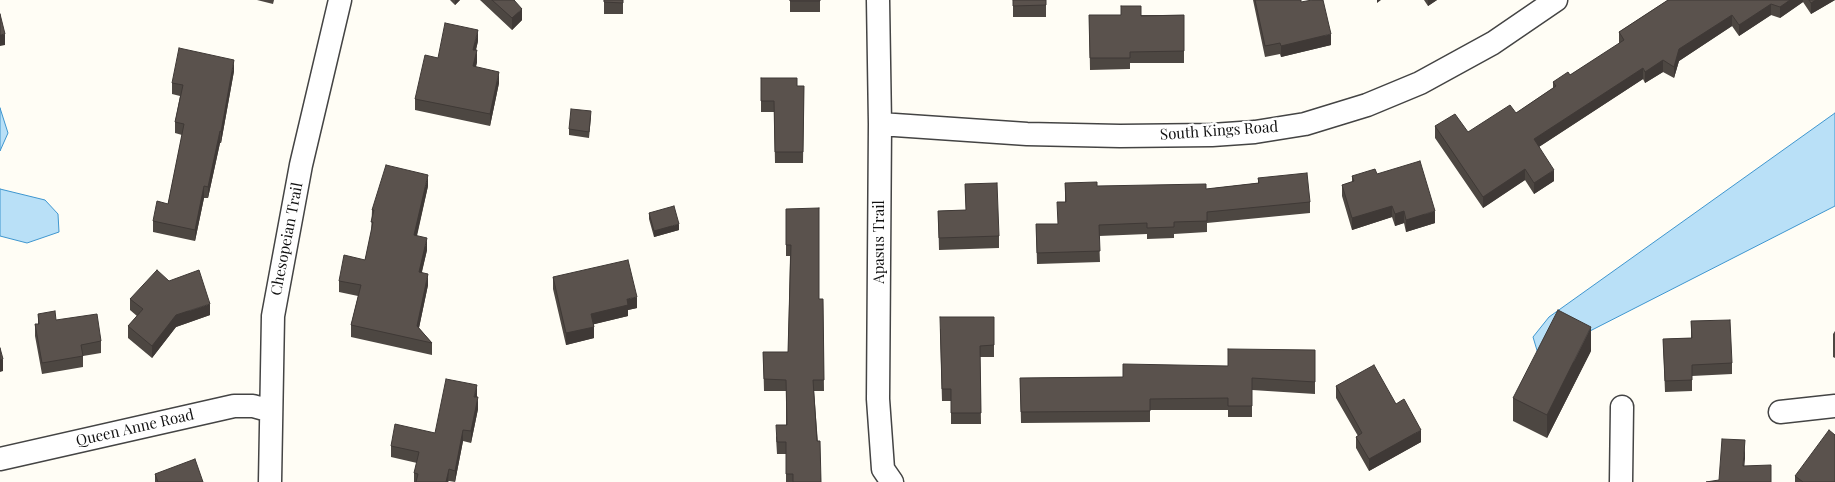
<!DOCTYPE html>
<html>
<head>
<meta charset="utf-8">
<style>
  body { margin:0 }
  canvas { display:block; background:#fffdf5 }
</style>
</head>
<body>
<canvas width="1835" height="482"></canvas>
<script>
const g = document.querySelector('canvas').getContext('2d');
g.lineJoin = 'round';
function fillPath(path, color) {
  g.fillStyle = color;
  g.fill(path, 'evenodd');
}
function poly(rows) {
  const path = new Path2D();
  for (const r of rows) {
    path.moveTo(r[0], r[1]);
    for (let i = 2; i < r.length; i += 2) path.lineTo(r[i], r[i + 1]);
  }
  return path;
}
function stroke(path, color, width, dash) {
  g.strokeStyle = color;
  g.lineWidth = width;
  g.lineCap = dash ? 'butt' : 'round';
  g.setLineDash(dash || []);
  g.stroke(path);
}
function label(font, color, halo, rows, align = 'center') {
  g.font = font + ' "Playfair Display",serif';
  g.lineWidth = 5;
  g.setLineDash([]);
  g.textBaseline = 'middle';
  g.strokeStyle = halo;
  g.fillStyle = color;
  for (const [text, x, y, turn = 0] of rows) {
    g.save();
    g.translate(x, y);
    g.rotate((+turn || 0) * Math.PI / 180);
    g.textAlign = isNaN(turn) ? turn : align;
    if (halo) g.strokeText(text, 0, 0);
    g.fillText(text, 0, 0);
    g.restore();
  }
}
const water = poly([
  [0,108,8,133,0,151,0,108],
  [1835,113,1835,206,1539,357,1533,337,1549,317,1835,113],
  [0,189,45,200,58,214,59,232,27,243,0,236,0,189]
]);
fillPath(water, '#b9e0f7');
stroke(water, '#3f96cf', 1);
const street = poly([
  [878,0,880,124,878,399,883,469,892,482],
  [880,124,1027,134,1120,136,1212,135,1255,132,1305,124,1367,105,1420,83,1493,43,1556,0],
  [1780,412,1835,406],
  [0,459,234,406,253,406,271,411],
  [270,482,273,316,301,165,340,0],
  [1621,482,1622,407]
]);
stroke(street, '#444', 25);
stroke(street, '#fff', 22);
fillPath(poly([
  [257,0,274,0,273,4],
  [450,0,460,0,455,5],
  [480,0,514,0,522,20,512,30],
  [604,0,623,0,623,14,604,14],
  [790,0,820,0,820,12,790,12],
  [1013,0,1046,0,1046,17,1013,17],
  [1253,0,1301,0,1301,2,1331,45,1281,57,1280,54,1265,57],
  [1424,0,1437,0,1428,6],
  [1668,0,1835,0,1811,14,1803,2,1780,18,1771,15,1739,36,1732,26,1679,61,1674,78,1663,72,1645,83,1643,79,1539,147,1554,181,1534,194,1525,180,1483,208,1435,138,1435,126,1468,132,1516,113,1553,88,1553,82,1570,75,1619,44,1619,32],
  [1089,15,1184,15,1184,63,1130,63,1130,69,1090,70],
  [478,41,476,50,477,62,476,67,499,83,490,126,415,110,415,99,438,58],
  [234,71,221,143,220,143,208,198,204,198,195,241,153,232,153,221,168,204,182,135,175,133,175,122,180,96,172,94,172,83],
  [761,78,797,86,804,86,803,163,775,163,774,112,761,112],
  [591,117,589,138,569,135,569,129],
  [1377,174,1435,223,1406,232,1404,223,1395,226,1392,217,1352,230,1342,196,1342,185,1352,182,1352,176],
  [1258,178,1310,202,1310,213,1207,223,1207,232,1174,234,1174,238,1147,239,1147,234,1099,236,1100,262,1037,264,1036,224,1058,224,1065,202,1065,183,1097,186,1206,189,1258,183],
  [965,184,999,236,999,248,939,250,938,211,966,210],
  [428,186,417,236,427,250,422,272,428,285,419,328,432,343,432,355,351,337,351,325,358,296,339,292,339,281,365,260,371,233,372,210],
  [786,209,819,299,823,299,824,391,814,391,821,482,786,482,786,454,777,454,776,437,786,425,786,391,764,391,763,352,788,352,790,256,786,256],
  [649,213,679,230,654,237,649,219],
  [553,277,637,308,628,310,628,316,594,324,594,338,566,345,553,289],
  [130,299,210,315,176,327,152,358,128,338,128,326,137,316,130,310],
  [38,314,101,341,101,353,83,356,83,367,42,374,35,336,35,324,38,324],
  [994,317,994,357,980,357,981,424,951,424,951,401,942,401,940,329],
  [1691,321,1732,363,1732,374,1692,376,1692,391,1665,392,1663,339,1691,338],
  [1835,331,1835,358,1833,357,1833,334],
  [1315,350,1315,394,1252,390,1252,417,1228,417,1228,410,1150,410,1150,422,1021,423,1020,378,1123,377,1228,366],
  [1591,351,1547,438,1513,421,1513,398],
  [1336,386,1396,404,1421,442,1369,471,1356,448,1356,437,1358,436,1336,398],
  [476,397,478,409,471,443,463,441,455,482,449,481,448,482,414,482,414,473,417,463,391,457,391,446,435,433],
  [155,474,203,482,155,482],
  [1795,476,1835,482,1795,482]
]), '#4d4742');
fillPath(poly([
  [455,0,460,0,455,5],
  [1377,0,1381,0,1377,3],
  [1428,0,1437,0,1428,6],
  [1790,0,1803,0,1803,2,1780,18,1780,7],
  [1816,0,1835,0,1811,14,1811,3],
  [1771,4,1771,15,1739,36,1739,25],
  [522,9,522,20,512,30,512,18],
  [1732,15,1732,26,1679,61,1674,78,1674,67,1679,49],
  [478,30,478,41,473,61,473,50],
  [5,34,5,45,0,46,0,35],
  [1331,34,1331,45,1281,57,1281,46],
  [477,50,477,62,473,77,473,66],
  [234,60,234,71,221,143,221,132],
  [1663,60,1663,72,1645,83,1645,72],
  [1643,68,1643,79,1534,150,1534,139],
  [499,72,499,83,490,126,490,114],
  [220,131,220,143,208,198,208,187],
  [1525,169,1525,180,1483,208,1483,197],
  [1554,170,1554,181,1534,194,1534,183],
  [428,175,428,186,414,247,414,235],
  [204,186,204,198,195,241,195,230],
  [1392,206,1392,217,1352,230,1352,218],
  [1404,211,1404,223,1395,226,1395,214],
  [1435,211,1435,223,1406,232,1406,220],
  [679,224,679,230,654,237,654,231],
  [427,238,427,250,419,283,419,272],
  [428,274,428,285,417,337,417,326],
  [637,297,637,308,628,310,628,316,591,325,591,314,627,299],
  [210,304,210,315,176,327,152,358,152,346,176,315],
  [594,327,594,338,566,345,566,333],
  [1591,327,1591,351,1547,438,1547,415],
  [3,359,3,371,0,372,0,360],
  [477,385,477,397,474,408,474,397],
  [478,397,478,409,471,443,471,431],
  [463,430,463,441,455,482,455,471],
  [1421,430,1421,442,1369,471,1369,459],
  [1745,440,1745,459,1743,482,1743,466],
  [449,469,448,482,446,482]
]), '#3f3936');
const building = poly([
  [492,0,514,0,522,9,512,18,492,0],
  [604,0,623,0,623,3,604,2,604,0],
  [790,0,820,0,820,1,790,1,790,0],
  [1013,0,1046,0,1046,5,1013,6,1013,0],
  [1255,0,1301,0,1301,2,1312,0,1323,0,1331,34,1281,46,1280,43,1265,46,1255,0],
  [1668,0,1790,0,1780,7,1771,4,1739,25,1732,15,1679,49,1674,67,1663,60,1645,72,1643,68,1534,139,1554,170,1534,183,1525,169,1483,197,1435,126,1455,114,1468,132,1510,105,1516,113,1556,86,1553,82,1568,72,1570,75,1624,40,1619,32,1668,0],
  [1809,0,1816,0,1811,3,1809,0],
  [1121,6,1141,6,1141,16,1184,15,1184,51,1130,52,1130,58,1090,58,1089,15,1121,15,1121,6],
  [0,14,5,34,0,35,0,14],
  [445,23,478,30,473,50,477,50,473,66,499,72,490,114,415,99,425,55,438,58,445,23],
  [179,48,234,60,221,132,220,131,208,187,204,186,195,230,153,221,157,201,168,204,184,124,175,122,183,85,172,83,179,48],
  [761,78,797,78,797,86,804,86,803,152,775,152,774,101,761,101,761,78],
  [571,109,591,111,589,132,569,129,571,109],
  [1420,161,1435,211,1406,220,1404,211,1395,214,1392,206,1352,218,1342,185,1354,181,1352,176,1375,169,1377,174,1420,161],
  [386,165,428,175,414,235,427,238,419,272,428,274,417,326,432,343,351,325,361,285,339,281,344,255,365,260,373,222,371,222,374,210,372,210,386,165],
  [1307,173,1310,202,1207,212,1207,221,1174,222,1174,227,1147,228,1147,223,1099,225,1100,251,1037,253,1036,224,1058,224,1057,202,1066,202,1065,183,1097,182,1097,186,1206,184,1206,189,1259,183,1258,178,1307,173],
  [997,183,999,236,939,238,938,211,966,210,965,184,997,183],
  [674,206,679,224,654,231,649,213,674,206],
  [819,208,819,299,823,299,824,380,813,380,817,441,820,441,821,482,793,482,793,474,786,474,786,442,777,442,776,425,787,425,786,380,764,379,763,352,788,352,791,245,786,245,786,209,819,208],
  [628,260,637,297,627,299,628,305,591,314,594,327,566,333,553,277,628,260],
  [157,270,169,281,199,270,210,304,176,315,152,346,128,326,143,309,130,299,157,270],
  [1558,310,1591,327,1547,415,1513,398,1558,310],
  [55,311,56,320,97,314,101,341,81,345,83,356,42,363,35,324,39,324,38,314,55,311],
  [940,317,994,317,994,345,980,346,981,413,951,413,951,389,942,389,940,317],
  [1730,320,1732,363,1692,365,1692,380,1665,381,1663,339,1692,338,1691,321,1730,320],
  [0,348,3,359,0,360,0,348],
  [1228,349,1315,350,1315,382,1252,378,1252,406,1228,406,1228,398,1150,399,1150,411,1021,412,1020,378,1123,377,1123,364,1228,366,1228,349],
  [1374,365,1396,404,1404,399,1421,430,1369,459,1356,437,1362,433,1336,386,1374,365],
  [446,379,477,385,474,397,478,397,471,431,463,430,455,471,449,469,446,482,416,482,418,474,414,473,419,452,391,446,395,424,435,433,446,379],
  [1829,430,1835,435,1835,482,1803,482,1795,476,1829,430],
  [1722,439,1745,440,1743,466,1771,465,1771,482,1706,482,1719,480,1722,439],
  [195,459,203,482,158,482,155,474,195,459]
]);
fillPath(building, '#5a524d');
stroke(building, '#3f3936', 1);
label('15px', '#111', '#fff', [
  ["South Kings Road",1219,131,-4],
  ["Chesopeian Trail",287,239,-79],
  ["Apasus Trail",879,242,-90],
  ["Queen Anne Road",135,428,-13]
]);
</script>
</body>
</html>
